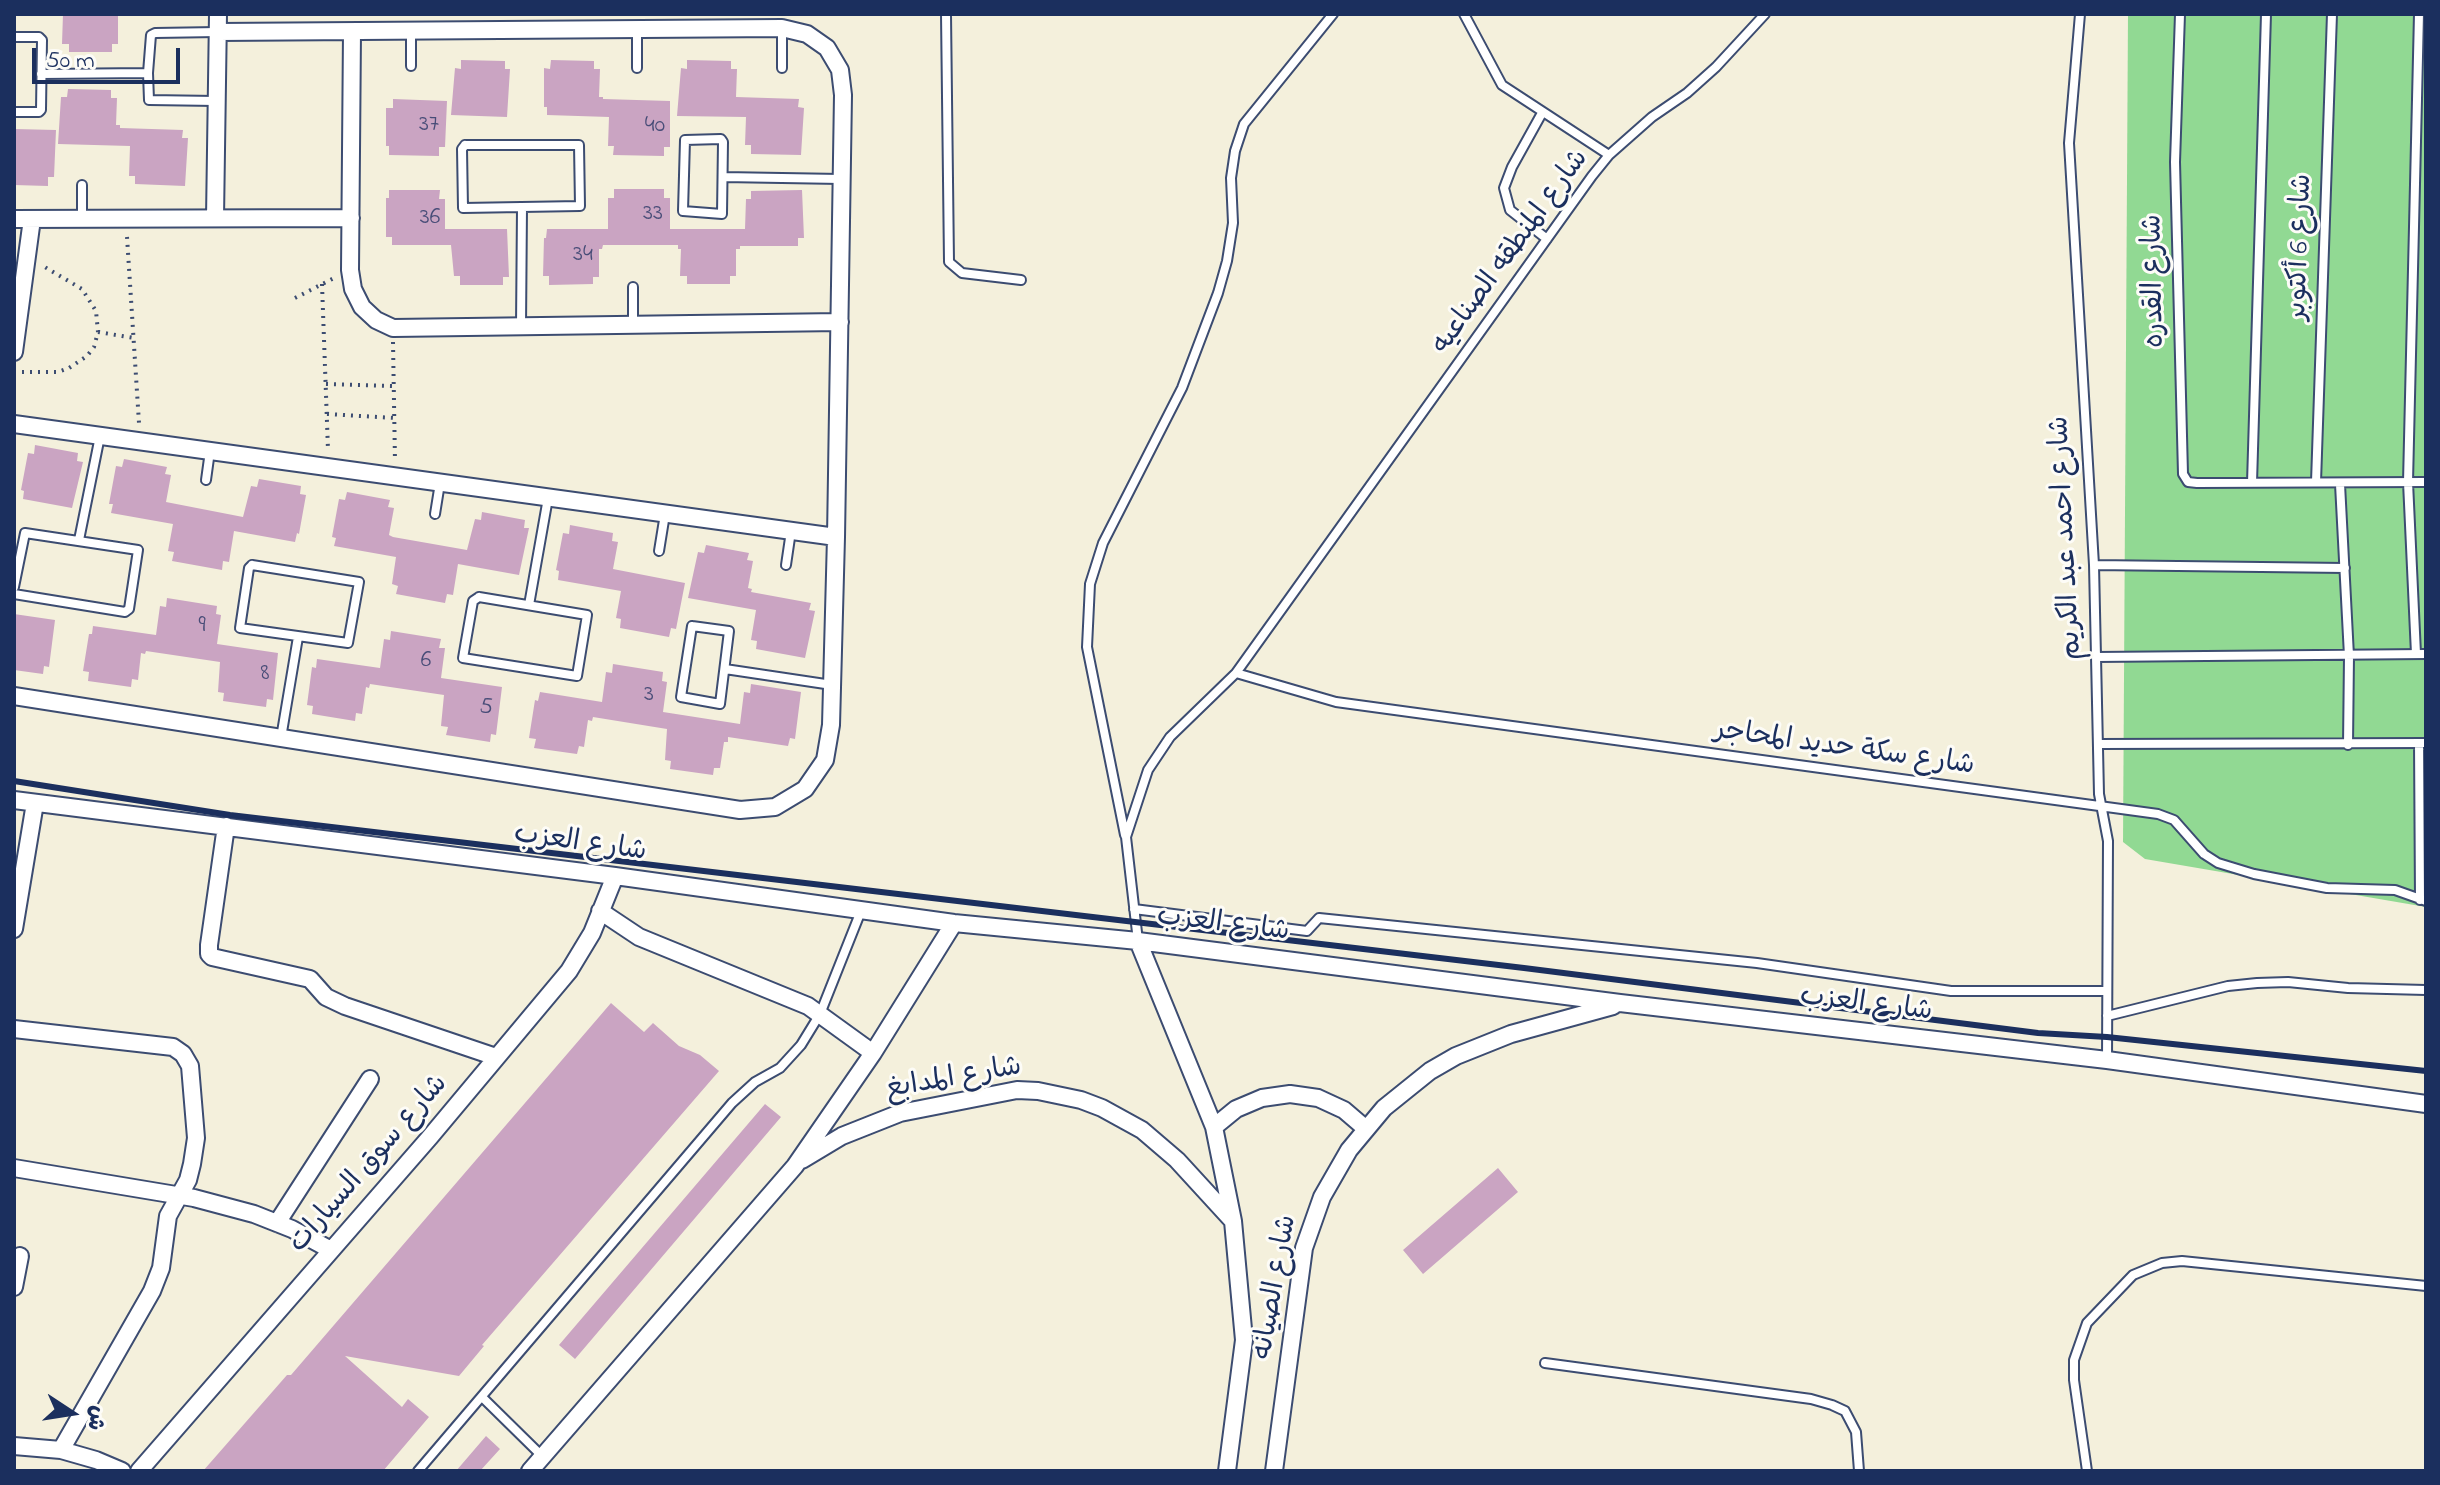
<!DOCTYPE html>
<html>
<head>
<meta charset="utf-8">
<style>
  body { margin:0 }
  #map { position:relative; width:2440px; height:1485px; overflow:hidden; background:#f4f0dc; font-family:"Indie Flower","Playpen Sans Arabic",sans-serif }
  canvas { display:block }
  .frame { position:absolute; inset:0; border:16px solid #1b2f5e; pointer-events:none }
  .north { position:absolute; left:32px; top:1373px; width:80px; height:80px; -webkit-text-stroke:6px #fdfcf7; paint-order:stroke; rotate:102deg; font-size:22px; font-weight:700; line-height:32px; text-align:center; color:#1b2f5e }
  .north::after { content:''; display:block; margin:auto; width:28px; height:36px; background:#1b2f5e; clip-path:polygon(50% 0,100% 100%,50% 72%,0 100%) }
  .scale { position:absolute; left:32px; top:48px; width:148px; height:36px; box-sizing:border-box; border:4px solid #1b2f5e; border-top:0; padding-left:10px; font-size:24px; line-height:28px; white-space:nowrap; color:#1b2f5e; -webkit-text-stroke:6px #fdfcf7; paint-order:stroke }
</style>
</head>
<body>
<div id="map">
<canvas width="2440" height="1485"></canvas>
<div class="frame"></div>
<div class="north">ش</div>
<div class="scale">50 m</div>
</div>
<script>
const g = document.querySelector('canvas').getContext('2d');
g.lineJoin = 'round';
function fillPath(path, color) {
  g.fillStyle = color;
  g.fill(path, 'evenodd');
}
function poly(rows) {
  const path = new Path2D();
  for (const r of rows) {
    path.moveTo(r[0], r[1]);
    for (let i = 2; i < r.length; i += 2) path.lineTo(r[i], r[i + 1]);
  }
  return path;
}
function stroke(path, color, width, dash) {
  g.strokeStyle = color;
  g.lineWidth = width;
  g.lineCap = dash ? 'butt' : 'round';
  g.setLineDash(dash || []);
  g.stroke(path);
}
function label(font, color, halo, rows, align = 'center') {
  g.font = font + ' "Indie Flower","Playpen Sans Arabic",sans-serif';
  g.lineWidth = 6;
  g.setLineDash([]);
  g.textBaseline = 'middle';
  g.strokeStyle = halo;
  g.fillStyle = color;
  for (const [text, x, y, turn = 0] of rows) {
    g.save();
    g.translate(x, y);
    g.rotate((+turn || 0) * Math.PI / 180);
    g.textAlign = isNaN(turn) ? turn : align;
    if (halo) g.strokeText(text, 0, 0);
    g.fillText(text, 0, 0);
    g.restore();
  }
}
fillPath(poly([
  [2128,14,2426,14,2426,907,2145,859,2123,842]
]), '#91d993');
fillPath(poly([
  [63,14,118,14,118,44,112,44,112,52,69,52,69,44,62,44],
  [461,60,505,61,505,69,510,69,507,117,451,115,455,68,461,69],
  [551,60,594,61,594,69,600,69,599,97,603,97,603,99,670,101,670,147,664,147,664,156,613,155,614,146,608,146,609,117,547,115,547,107,544,107,544,68,550,69],
  [687,60,731,61,731,69,737,69,736,97,799,99,798,107,804,108,801,155,751,154,751,145,745,145,746,117,677,116,681,68,687,69],
  [68,89,111,90,111,98,117,98,116,125,120,125,120,128,183,130,182,138,188,138,185,186,135,184,135,176,129,176,130,146,58,144,61,97,67,97],
  [393,99,447,101,445,147,439,147,439,156,389,155,389,146,386,146,386,108,393,108],
  [14,129,56,130,54,177,48,177,48,186,14,185],
  [614,189,664,189,664,198,670,198,670,229,745,229,746,199,751,199,751,191,802,190,804,238,798,238,798,246,740,246,740,249,736,249,736,276,730,276,730,284,687,284,687,276,680,276,681,249,678,249,678,245,603,245,602,249,599,249,599,277,593,277,593,284,549,285,549,276,543,276,544,238,546,238,547,229,608,229,608,198,614,198],
  [389,190,440,190,439,199,445,199,445,229,507,229,509,277,503,277,503,285,460,285,460,276,454,276,451,245,392,245,392,237,386,237,386,198,389,198],
  [35,445,78,453,77,461,83,462,72,508,23,499,24,491,21,490,28,453,34,454],
  [124,459,167,467,165,474,171,475,166,502,243,517,251,486,257,487,259,479,301,486,300,494,306,495,299,534,297,533,295,542,234,531,229,562,223,561,222,570,172,561,174,552,168,551,173,524,111,513,113,504,109,504,116,466,122,467],
  [347,492,390,500,388,507,394,508,389,535,393,537,467,550,475,519,481,520,482,512,525,520,524,528,529,528,519,575,458,564,453,595,447,594,445,603,396,594,398,586,392,584,396,557,334,546,336,538,332,537,339,499,345,500],
  [570,525,613,533,612,541,618,542,613,569,685,583,676,629,671,628,669,637,620,628,621,619,616,618,621,591,558,580,559,571,556,570,563,533,569,534],
  [706,545,749,553,747,560,753,561,748,588,752,589,751,592,811,603,809,610,815,611,805,658,756,649,757,641,751,640,756,610,688,598,698,552,704,553],
  [167,598,217,606,216,614,221,615,217,644,278,653,273,700,267,699,266,707,223,701,224,693,218,692,220,662,146,651,145,654,141,653,138,680,132,679,131,687,88,681,89,672,83,671,89,634,92,634,93,626,156,635,160,606,166,607],
  [14,614,55,620,49,667,44,666,43,674,14,670],
  [391,631,441,639,439,648,445,648,441,678,502,687,496,735,491,734,490,742,446,735,448,727,441,726,444,695,370,684,369,688,366,687,362,714,356,713,355,721,312,714,313,706,307,705,312,667,316,668,317,659,380,668,384,639,390,640],
  [613,664,663,672,662,681,667,682,663,712,740,724,744,692,750,693,751,684,801,692,795,739,790,738,788,746,728,737,728,742,724,742,720,768,714,768,713,775,670,769,671,761,665,760,667,729,593,717,592,721,588,720,584,747,579,746,577,754,534,748,536,739,529,738,535,700,538,701,540,692,602,702,606,672,612,673],
  [611,1003,644,1032,653,1023,679,1046,700,1055,719,1071,482,1345,484,1346,459,1376,345,1356,402,1407,408,1399,429,1417,383,1471,203,1471,287,1375,291,1375],
  [765,1104,781,1117,575,1359,559,1345],
  [1498,1168,1518,1192,1423,1274,1403,1250],
  [486,1436,500,1449,480,1471,456,1471]
]), '#caa4c2');
const lane = poly([
  [946,14,949,262,962,273,1021,280],
  [1464,14,1502,85,1609,155],
  [2080,14,2069,143,2094,565,2099,794,2108,841,2107,1060],
  [2180,14,2175,162,2183,474,2188,482,2197,483,2426,482],
  [637,30,637,68],
  [411,32,411,66],
  [14,37,39,37,42,40,41,110,39,112,14,112],
  [782,68,782,28],
  [41,74,148,73],
  [216,101,149,100,148,73,151,35,155,33,218,32],
  [1542,113,1512,167,1504,188,1510,210,1547,239],
  [685,140,721,139,723,142,722,214,683,211,685,140],
  [465,145,579,145,580,206,463,208,462,149,465,145],
  [723,177,841,179],
  [82,218,82,185],
  [633,287,633,325],
  [521,326,522,208],
  [206,480,210,451],
  [2316,482,2332,14],
  [2252,483,2266,14],
  [2340,484,2349,656,2348,745],
  [435,514,440,483],
  [79,540,100,436],
  [659,551,665,514],
  [252,565,359,582,348,643,240,628,249,568,252,565],
  [786,565,791,531],
  [2094,565,2345,568],
  [14,587,25,533,138,550,129,609,125,612,14,594],
  [479,597,587,615,577,676,463,658,473,601,479,597],
  [529,605,548,498],
  [692,626,729,631,720,704,681,697,692,626],
  [2416,654,2408,482,2419,14],
  [2096,657,2426,654],
  [725,669,832,685],
  [1236,673,1336,702,2158,814,2174,820,2204,854,2218,863,2254,874,2327,888,2395,890,2426,901],
  [281,738,298,637],
  [2419,743,2420,900],
  [2098,744,2426,743],
  [1125,835,1087,647,1090,584,1103,543,1182,388,1218,293,1227,261,1233,223,1231,178,1235,151,1244,124,1333,14],
  [1134,909,1307,931,1319,918,1757,963,1951,991,2107,991],
  [1138,941,1126,837,1148,770,1170,737,1236,673,1592,176,1609,155,1652,117,1687,93,1716,67,1765,14],
  [2107,1016,2228,986,2257,983,2288,982,2348,988,2426,990],
  [1545,1363,1811,1399,1832,1405,1845,1411,1856,1432,1859,1471],
  [482,1397,543,1457],
  [418,1471,732,1103,755,1082,780,1068,801,1045,820,1014,861,911],
  [2087,1471,2074,1380,2074,1360,2087,1323,2133,1275,2162,1263,2182,1261,2426,1286]
]);
const street = poly([
  [352,32,350,270,353,289,362,307,376,320,393,328,840,322],
  [215,218,218,14],
  [14,219,351,218],
  [14,352,32,219],
  [14,424,836,537],
  [14,696,740,810,775,807,805,789,825,760,831,725,836,537,843,95,840,70,827,48,807,34,782,28,218,32],
  [14,800,615,876,954,923,1138,941,1620,1003,2107,1060,2426,1104],
  [226,826,209,945,209,954,212,957,310,979,326,997,345,1006,496,1057],
  [600,911,639,937,808,1006,873,1053],
  [14,929,35,803],
  [1138,941,1214,1127,1233,1221,1244,1340,1227,1471],
  [14,1029,173,1047,183,1054,190,1066,196,1138,192,1164,188,1180,168,1216,161,1268,152,1291,61,1450],
  [1214,1127,1236,1109,1262,1098,1290,1094,1318,1098,1344,1110,1365,1128],
  [802,1160,842,1136,900,1113,1017,1090,1038,1091,1081,1100,1102,1108,1142,1130,1177,1160,1232,1220],
  [14,1168,194,1198,254,1214,292,1229,331,1250],
  [277,1223,370,1079],
  [14,1287,20,1256],
  [14,1446,61,1450,96,1460,122,1471],
  [139,1471,430,1137,569,971,592,933,615,876],
  [530,1471,795,1166,873,1053,954,923],
  [1274,1471,1304,1248,1322,1197,1349,1150,1384,1108,1430,1071,1456,1056,1511,1034,1613,1006]
]);
stroke(lane, '#3c4c71', 12);
stroke(street, '#3c4c71', 20);
stroke(poly([
  [127,237,139,423],
  [322,284,328,450],
  [295,298,336,277],
  [98,332,134,338],
  [393,342,395,462],
  [14,372,58,372,69,368,87,356,94,347,98,332,96,311,82,289,43,266],
  [326,384,394,386],
  [327,414,395,418]
]), '#3c4c71', 4, [2, 6]);
stroke(lane, '#fff', 8);
stroke(street, '#fff', 16);
stroke(poly([
  [14,781,230,815,1524,968,2038,1033,2107,1037,2426,1071]
]), '#1b2f5e', 6);
label('24px', '#474c77', null, [
  ["37",429,126],
  ["40",655,127],
  ["33",653,215],
  ["36",430,219],
  ["34",583,256],
  ["9",202,627],
  ["6",426,662],
  ["8",265,675],
  ["3",649,696],
  ["5",486,709]
]);
label('28px', '#1b2f5e', '#fdfcf7', [
  ["شارع 6 أكتوبر",2302,247,-88],
  ["شارع المنطقه الصناعيه",1512,253,-54],
  ["شارع القدره",2156,281,-91],
  ["شارع احمد عبد الكريم",2068,538,-93],
  ["شارع سكة حديد المحاجر",1844,750,8],
  ["شارع العزب",580,845,8],
  ["شارع العزب",1223,926,7],
  ["شارع العزب",1866,1006,7],
  ["شارع المدابغ",954,1080,-10],
  ["شارع سوق السيارات",370,1165,-49],
  ["شارع الصيانه",1277,1288,-80]
]);
</script>
</body>
</html>
